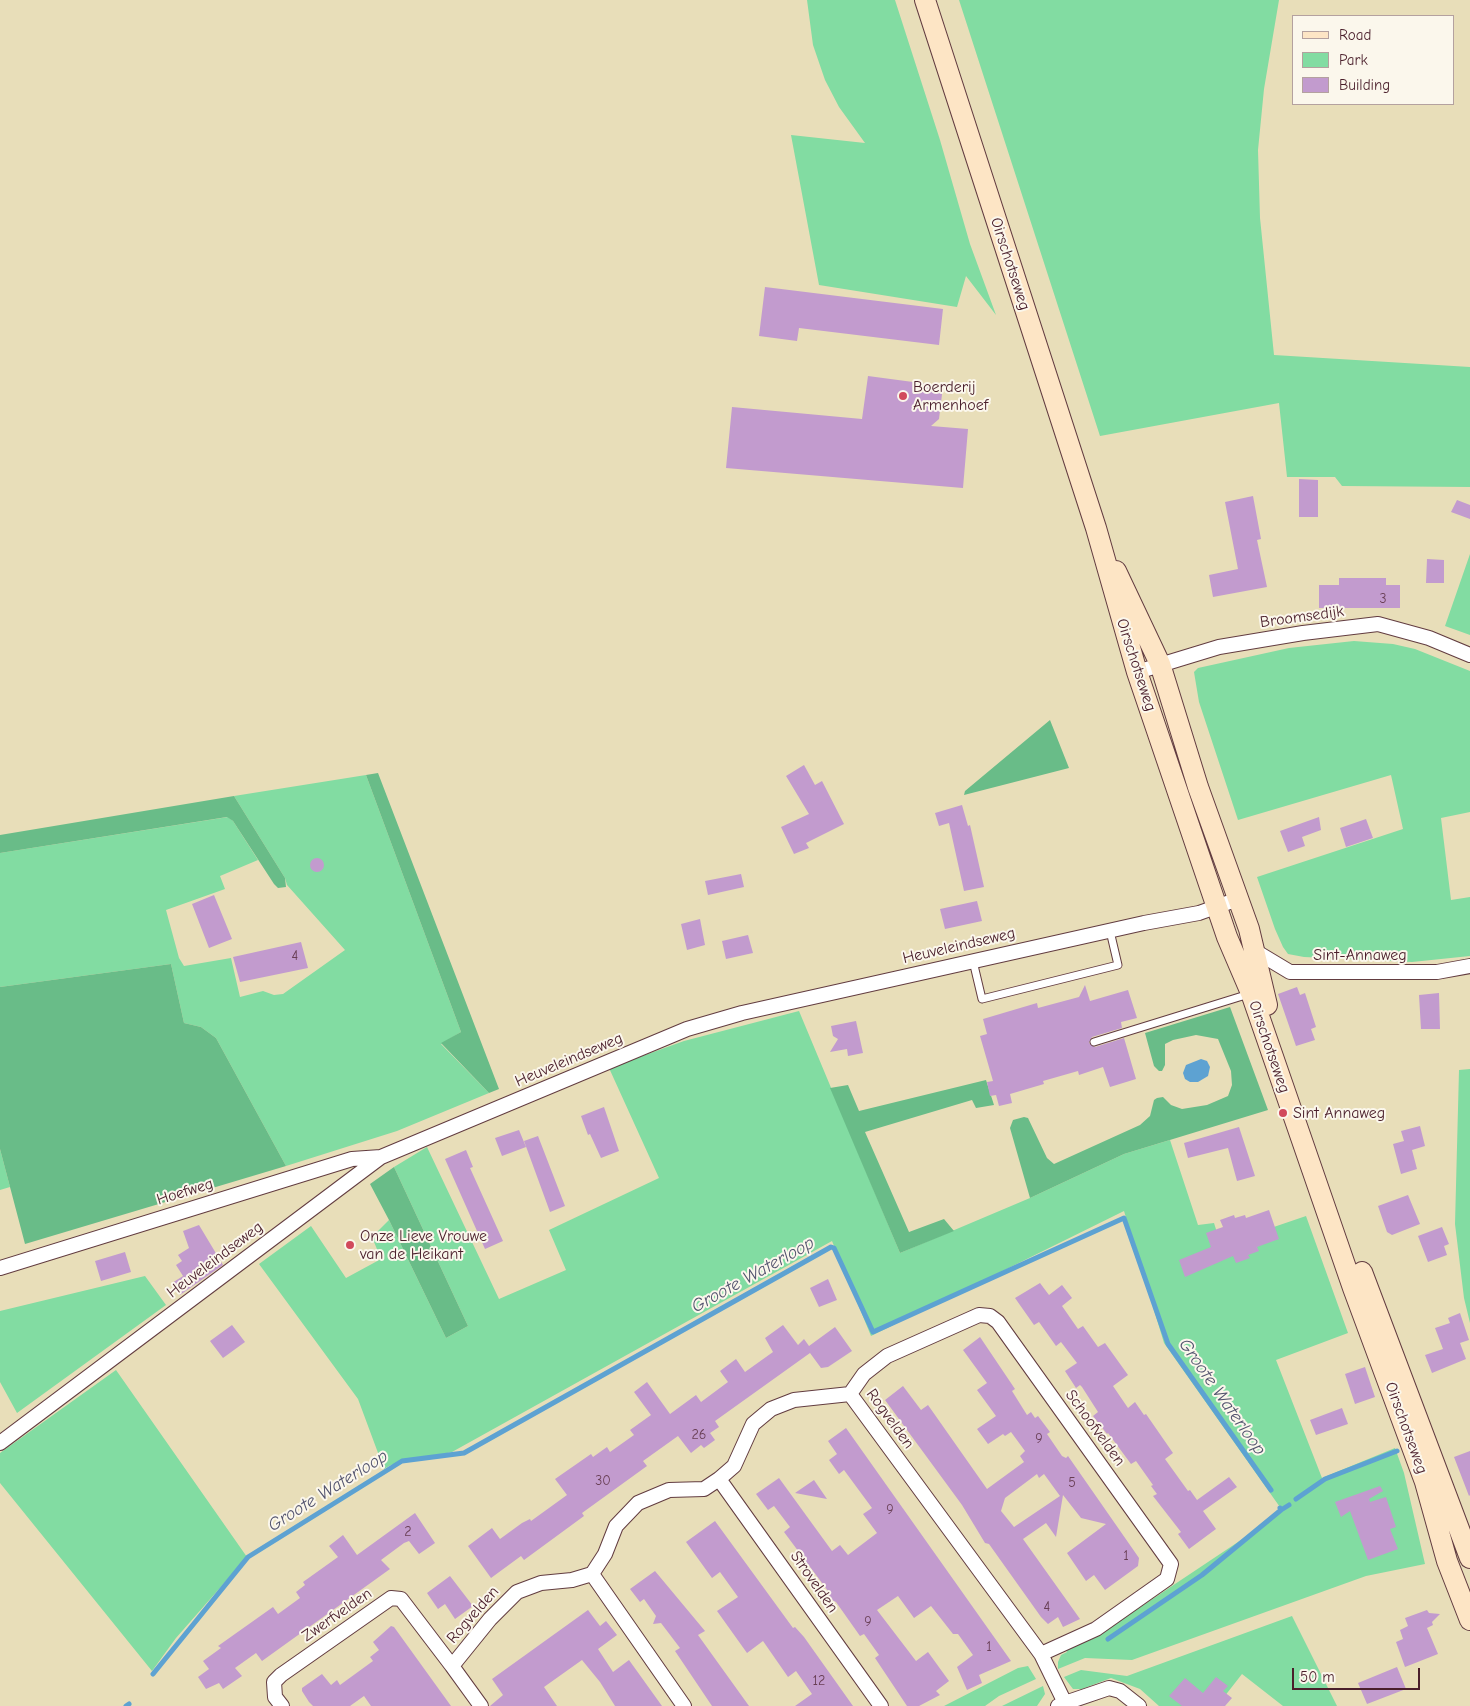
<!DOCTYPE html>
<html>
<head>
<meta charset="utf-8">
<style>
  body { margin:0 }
  #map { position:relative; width:1470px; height:1706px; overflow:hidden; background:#e8deb9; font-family:"Comic Neue",sans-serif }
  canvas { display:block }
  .legend { position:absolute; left:1292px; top:15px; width:162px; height:90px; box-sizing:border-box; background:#fbf7ec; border:1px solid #b4a19f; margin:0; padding:6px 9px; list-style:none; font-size:15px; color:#4a1f2b }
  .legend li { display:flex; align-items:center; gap:10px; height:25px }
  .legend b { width:25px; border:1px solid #b4a19f }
  .scale { position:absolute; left:1292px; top:1668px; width:128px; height:22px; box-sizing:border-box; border:2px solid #4a1f2b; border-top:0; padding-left:6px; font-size:15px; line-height:18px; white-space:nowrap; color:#4a1f2b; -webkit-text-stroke:4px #fbf7ec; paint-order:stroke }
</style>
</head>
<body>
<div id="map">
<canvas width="1470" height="1706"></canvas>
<ul class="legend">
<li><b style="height:6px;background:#fde5c5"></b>Road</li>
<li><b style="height:14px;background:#82dca2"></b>Park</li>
<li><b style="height:14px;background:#c29bce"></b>Building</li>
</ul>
<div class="scale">50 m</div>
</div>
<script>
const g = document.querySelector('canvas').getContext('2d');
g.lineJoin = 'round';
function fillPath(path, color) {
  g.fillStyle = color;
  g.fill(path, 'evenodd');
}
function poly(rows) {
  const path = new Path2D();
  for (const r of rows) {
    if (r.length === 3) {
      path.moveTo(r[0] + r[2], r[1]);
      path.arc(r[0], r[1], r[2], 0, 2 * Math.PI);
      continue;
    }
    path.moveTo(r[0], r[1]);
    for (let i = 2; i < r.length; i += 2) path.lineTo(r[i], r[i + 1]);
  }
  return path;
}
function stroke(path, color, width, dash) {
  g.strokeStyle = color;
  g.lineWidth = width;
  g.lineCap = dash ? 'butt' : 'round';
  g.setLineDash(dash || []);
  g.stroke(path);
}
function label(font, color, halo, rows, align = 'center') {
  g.font = font + ' "Comic Neue",sans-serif';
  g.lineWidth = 4;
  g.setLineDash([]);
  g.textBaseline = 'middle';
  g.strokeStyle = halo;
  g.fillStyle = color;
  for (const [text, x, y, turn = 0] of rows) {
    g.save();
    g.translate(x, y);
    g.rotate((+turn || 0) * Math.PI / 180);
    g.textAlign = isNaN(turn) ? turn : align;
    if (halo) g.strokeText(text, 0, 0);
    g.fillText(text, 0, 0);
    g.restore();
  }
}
fillPath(poly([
  [807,0,895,0,940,140,970,244,996,315,966,276,957,307,819,285,791,135,865,143,839,107,825,80,813,45],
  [959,0,1279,0,1264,89,1258,150,1260,218,1274,355,1470,367,1470,487,1342,486,1335,477,1287,477,1279,403,1100,436],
  [1470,554,1470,635,1445,626],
  [1354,641,1393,644,1415,649,1470,671,1470,812,1441,818,1451,900,1470,897,1470,956,1412,962,1304,957,1288,954,1283,947,1275,929,1257,877,1403,829,1391,775,1238,820,1199,702,1194,672,1198,668,1289,648],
  [366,775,461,1032,441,1044,489,1093,397,1131,286,1166,216,1038,201,1027,184,1023,171,964,0,987,0,853,228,817,233,821,258,860,220,876,225,889,166,910,179,958,184,966,231,958,240,997,263,991,274,995,283,994,345,950,287,885,285,878,234,796],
  [799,1011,900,1253,1030,1198,1124,1154,1170,1140,1198,1225,1214,1223,1221,1245,1306,1216,1348,1333,1276,1360,1322,1478,1395,1448,1404,1473,1425,1564,1366,1576,1132,1660,1085,1658,1058,1669,1058,1662,1061,1655,1067,1652,1066,1649,1100,1634,1250,1534,1282,1510,1164,1343,1124,1211,871,1336,832,1241,452,1452,391,1465,384,1469,358,1399,259,1264,311,1226,346,1278,381,1259,372,1237,389,1220,446,1338,468,1326,394,1167,427,1147,499,1299,566,1270,549,1230,659,1178,609,1068,684,1041],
  [1470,1069,1470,1323,1464,1298,1455,1224,1459,1070],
  [0,1149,10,1187,0,1190],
  [145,1276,166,1305,17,1413,0,1382,0,1311],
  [116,1370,247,1557,176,1638,152,1671,0,1483,0,1453],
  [1292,1616,1337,1706,1283,1706,1242,1674,1217,1706,1159,1706,1140,1689,1111,1678,1082,1689,1073,1689,1064,1677,1081,1670,1127,1676],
  [1028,1666,1036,1679,999,1696,985,1706,944,1706,1018,1668],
  [1043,1686,1045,1694,1037,1706,1002,1706]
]), '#82dca2');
fillPath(poly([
  [1050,720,1069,768,964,795,965,791],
  [378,773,499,1089,489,1093,441,1043,461,1032,366,775],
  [234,796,285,878,286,887,278,888,274,884,233,821,227,817,0,853,0,835],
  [171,964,184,1023,201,1027,216,1038,286,1166,25,1244,0,1149,0,987],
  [1230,1007,1268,1110,1124,1154,1030,1198,1010,1128,1013,1120,1024,1117,1028,1118,1047,1158,1054,1164,1140,1125,1150,1116,1154,1100,1157,1098,1163,1097,1171,1105,1182,1109,1207,1105,1228,1096,1232,1085,1231,1071,1218,1039,1196,1035,1173,1040,1165,1044,1165,1065,1162,1071,1159,1071,1154,1066,1145,1033],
  [986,1080,994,1105,976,1108,972,1100,865,1132,909,1232,944,1219,954,1231,900,1253,830,1088,848,1085,859,1111],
  [394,1167,468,1326,446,1338,389,1220,370,1184]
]), '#69bc88');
fillPath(poly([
  [1201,1059,1207,1061,1210,1067,1208,1076,1198,1082,1190,1082,1185,1079,1183,1073,1186,1065]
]), '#5da2d2');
stroke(poly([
  [1296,1499,1325,1479,1397,1451],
  [1280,1508,1281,1510,1289,1505],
  [1108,1639,1202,1575,1281,1510],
  [153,1674,248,1557,402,1461,464,1453,831,1247,834,1248,873,1332,1124,1218,1168,1344,1271,1490],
  [126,1706,129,1704]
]), '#5da2d2', 5);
fillPath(poly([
  [765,287,943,309,939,345,799,328,797,341,759,336],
  [868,376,943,386,939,419,931,426,968,429,963,488,726,468,732,407,862,419],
  [1299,479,1318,480,1318,517,1299,517],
  [1253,496,1261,539,1257,540,1267,587,1213,597,1209,575,1238,569,1225,502],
  [1457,500,1470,505,1470,519,1451,512],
  [1427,559,1444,560,1444,583,1426,583],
  [1339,578,1386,578,1386,585,1400,585,1400,608,1319,608,1319,585,1339,585],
  [804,765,815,785,822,781,844,824,806,843,809,848,794,854,781,827,809,814,786,776],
  [962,805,968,826,970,825,984,887,964,891,949,823,939,826,935,813],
  [1319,817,1321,830,1302,837,1305,846,1288,852,1280,831],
  [1366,819,1373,838,1346,847,1340,828],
  [317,865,7],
  [741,874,744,887,708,895,705,881],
  [214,895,232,939,209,948,192,904],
  [977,901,982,921,945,929,940,909],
  [700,919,705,945,687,950,681,924],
  [748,935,753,953,726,959,722,941],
  [301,942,308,968,240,982,233,957],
  [1085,985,1090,1001,1128,990,1137,1018,1121,1022,1122,1028,1092,1037,1089,1043,1095,1047,1124,1038,1136,1079,1110,1087,1103,1067,1079,1075,1078,1071,1043,1081,1044,1084,1010,1094,1012,1103,999,1106,996,1095,990,1096,987,1082,993,1081,980,1036,987,1034,983,1019,1037,1003,1038,1008,1079,997],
  [1297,987,1300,995,1305,993,1316,1027,1311,1029,1315,1040,1296,1046,1278,994],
  [1439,993,1440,1029,1421,1029,1419,995],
  [856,1021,863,1053,848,1056,847,1049,830,1052,838,1039,833,1036,831,1026],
  [604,1107,619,1151,601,1158,590,1134,588,1135,581,1116],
  [1420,1126,1425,1146,1412,1150,1417,1169,1401,1174,1393,1144,1404,1141,1401,1131],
  [1239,1127,1255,1176,1237,1181,1228,1148,1188,1158,1184,1143],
  [519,1130,526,1147,502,1156,495,1138],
  [538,1136,565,1206,550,1212,524,1141],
  [466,1150,473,1167,470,1168,503,1241,485,1249,445,1159],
  [1408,1195,1420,1224,1392,1235,1387,1232,1378,1206],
  [1269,1210,1279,1239,1257,1247,1259,1251,1248,1255,1250,1258,1236,1263,1233,1256,1185,1277,1179,1260,1211,1247,1206,1233,1223,1227,1220,1220,1234,1215,1235,1218,1245,1215,1246,1218],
  [199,1225,223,1265,180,1295,172,1283,183,1276,176,1265,182,1261,178,1255,189,1248,183,1231],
  [1442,1227,1449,1244,1444,1246,1447,1255,1428,1262,1418,1236],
  [125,1252,131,1272,101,1281,95,1261],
  [828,1279,837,1300,819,1307,810,1288],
  [1040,1283,1049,1295,1062,1285,1072,1298,1062,1306,1078,1329,1083,1326,1098,1347,1105,1343,1128,1375,1113,1386,1128,1408,1135,1402,1144,1415,1146,1414,1173,1453,1165,1459,1188,1491,1190,1490,1197,1500,1229,1477,1237,1487,1203,1511,1216,1529,1189,1549,1178,1534,1181,1532,1153,1496,1157,1494,1151,1486,1153,1485,1136,1461,1131,1464,1108,1433,1107,1434,1093,1416,1098,1412,1082,1387,1080,1385,1076,1388,1065,1371,1077,1363,1061,1342,1056,1346,1039,1322,1034,1325,1015,1298],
  [1460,1313,1469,1340,1460,1343,1466,1359,1432,1373,1425,1355,1443,1349,1435,1328,1450,1323,1448,1318],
  [232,1325,245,1342,223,1358,210,1341],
  [783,1325,798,1345,804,1339,809,1346,835,1327,852,1351,828,1367,821,1368,810,1353,715,1421,719,1427,710,1433,715,1440,704,1448,701,1445,691,1453,678,1436,643,1461,647,1466,582,1513,584,1516,524,1560,521,1556,491,1578,468,1546,492,1528,500,1539,522,1523,530,1519,531,1521,567,1495,555,1479,591,1454,593,1457,607,1447,610,1452,634,1435,630,1430,651,1415,634,1392,647,1382,670,1414,696,1395,701,1402,728,1382,720,1371,736,1359,745,1372,773,1352,765,1338],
  [980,1337,1015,1389,1012,1391,1027,1415,1031,1412,1035,1418,1038,1416,1050,1432,1047,1434,1062,1456,1066,1458,1068,1456,1139,1558,1138,1566,1105,1590,1094,1575,1086,1581,1067,1553,1106,1524,1081,1518,1063,1495,1056,1537,1046,1523,1023,1539,1080,1619,1063,1627,1058,1617,1048,1624,1041,1617,989,1544,985,1543,962,1505,885,1400,903,1386,921,1410,928,1405,987,1489,1024,1462,1020,1456,1025,1451,1011,1432,1005,1436,1003,1434,988,1444,977,1429,996,1416,977,1390,987,1383,963,1350],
  [1037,1474,1039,1478,1044,1474,1060,1496,1014,1527,1001,1511,1005,1498],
  [1365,1367,1375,1397,1355,1404,1345,1374],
  [1342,1408,1348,1424,1316,1435,1310,1420],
  [846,1428,1011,1661,979,1675,982,1683,967,1690,957,1667,973,1655,958,1634,953,1634,931,1606,914,1618,898,1596,877,1610,916,1661,928,1652,949,1681,936,1691,940,1695,919,1706,907,1706,875,1658,879,1655,864,1634,860,1636,836,1602,828,1598,828,1591,784,1532,790,1527,774,1506,768,1510,756,1494,779,1478,832,1551,840,1545,848,1555,877,1533,863,1514,872,1508,844,1470,839,1474,829,1460,837,1454,828,1441],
  [1470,1451,1470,1495,1469,1496,1454,1457],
  [814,1480,827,1499,795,1493],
  [1380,1486,1383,1491,1369,1499,1370,1502,1386,1497,1396,1527,1390,1529,1398,1549,1368,1560,1350,1511,1341,1517,1335,1502],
  [415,1513,435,1543,419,1554,409,1541,404,1543,381,1560,390,1569,262,1661,256,1653,235,1668,242,1676,223,1689,219,1683,206,1689,198,1677,209,1669,203,1661,221,1648,218,1646,273,1607,278,1614,300,1598,296,1592,305,1585,303,1582,338,1557,329,1546,343,1535,357,1555],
  [715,1521,793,1628,795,1627,804,1637,853,1706,795,1706,812,1694,796,1671,788,1677,763,1641,747,1653,717,1611,738,1597,720,1572,712,1578,686,1542],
  [655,1571,705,1631,698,1635,749,1706,712,1706,675,1651,680,1648,661,1623,653,1624,656,1616,644,1599,640,1602,630,1589],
  [450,1576,473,1606,455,1619,445,1604,438,1609,427,1593],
  [588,1610,600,1626,606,1621,617,1635,598,1649,613,1672,629,1660,662,1706,615,1706,600,1682,582,1660,544,1687,557,1706,490,1706,503,1695,492,1679],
  [1427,1610,1429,1613,1440,1614,1432,1622,1433,1625,1427,1628,1438,1654,1405,1667,1396,1642,1403,1639,1400,1630,1408,1626,1405,1618],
  [391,1626,394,1627,451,1706,371,1706,364,1696,350,1706,313,1706,309,1702,302,1691,302,1688,322,1674,331,1685,337,1680,340,1685,373,1661,370,1657,379,1650,373,1642],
  [1397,1667,1406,1689,1367,1704,1358,1683],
  [1216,1677,1228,1686,1223,1691,1232,1698,1225,1706,1182,1706,1169,1696,1185,1678,1203,1693]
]), '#c29bce');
const lane = poly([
  [973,961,982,999,1118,965,1110,931],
  [1094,1042,1249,994]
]);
const street = poly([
  [1137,672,1219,647,1303,633,1378,624,1429,638,1470,655],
  [1255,951,1290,972,1437,972,1470,966],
  [0,1268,352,1159,381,1157],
  [850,1394,864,1374,887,1356,979,1315,990,1316,998,1322,1171,1564,1167,1579,1096,1629,1041,1654],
  [0,1443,381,1157,687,1029,742,1013,1144,923,1199,913,1238,899],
  [719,1479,881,1706],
  [592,1574,684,1706],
  [1065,1703,1109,1688,1120,1691,1139,1706],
  [282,1706,275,1697,274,1682,281,1675,391,1598,401,1599,452,1666],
  [481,1706,452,1666,490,1619,517,1592,541,1583,572,1580,592,1574,605,1554,616,1526,638,1503,669,1490,704,1489,719,1479,734,1466,753,1424,771,1409,794,1400,850,1394,1041,1654,1065,1703,1058,1706]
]);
const secondary = poly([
  [925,0,1096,528,1137,672,1227,937,1251,993,1353,1288,1425,1482,1447,1561,1470,1620],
  [1116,571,1160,664,1198,787,1249,929,1267,1005],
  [1362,1272,1470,1558]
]);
stroke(lane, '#623c40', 9);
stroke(street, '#623c40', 16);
stroke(secondary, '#623c40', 22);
stroke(lane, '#fff', 7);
stroke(street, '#fff', 14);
stroke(secondary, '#fde5c5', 20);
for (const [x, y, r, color] of [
  [903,396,5,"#d1495b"],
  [1283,1113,5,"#d1495b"],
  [350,1245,5,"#d1495b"]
]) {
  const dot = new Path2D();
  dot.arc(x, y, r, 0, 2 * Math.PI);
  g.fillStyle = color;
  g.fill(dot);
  stroke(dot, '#fbf7ec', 2);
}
label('14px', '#683e54', null, [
  ["3",1383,599],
  ["4",295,956],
  ["26",699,1435],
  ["9",1039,1439],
  ["30",603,1481],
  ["5",1072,1483],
  ["9",890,1510],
  ["2",408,1532],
  ["1",1126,1556],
  ["4",1047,1607],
  ["9",868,1622],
  ["1",989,1647],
  ["12",819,1681]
]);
label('16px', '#4a1f2b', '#fbf7ec', [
  ["Oirschotseweg",1010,264,72],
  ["Broomsedijk",1302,617,-8],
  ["Oirschotseweg",1136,665,72],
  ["Heuveleindseweg",959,946,-13],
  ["Sint-Annaweg",1360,955],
  ["Oirschotseweg",1269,1047,71],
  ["Heuveleindseweg",569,1060,-23],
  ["Hoefweg",185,1192,-17],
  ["Heuveleindseweg",215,1260,-37],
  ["Rogvelden",890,1419,54],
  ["Schoofvelden",1095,1428,54],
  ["Oirschotseweg",1406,1428,70],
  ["Strovelden",814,1582,55],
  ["Zwerfvelden",337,1615,-35],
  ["Rogvelden",473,1615,-49]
]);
label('16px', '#4a1f2b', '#fbf7ec', [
  ["Boerderij",913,387],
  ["Armenhoef",913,405],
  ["Sint Annaweg",1293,1113],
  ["Onze Lieve Vrouwe",360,1236],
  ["van de Heikant",360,1254]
], 'left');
label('italic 18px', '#52536e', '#fbf7ec', [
  ["Groote Waterloop",753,1275,-29],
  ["Groote Waterloop",1222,1397,55],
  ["Groote Waterloop",328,1491,-32]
]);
</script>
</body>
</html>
